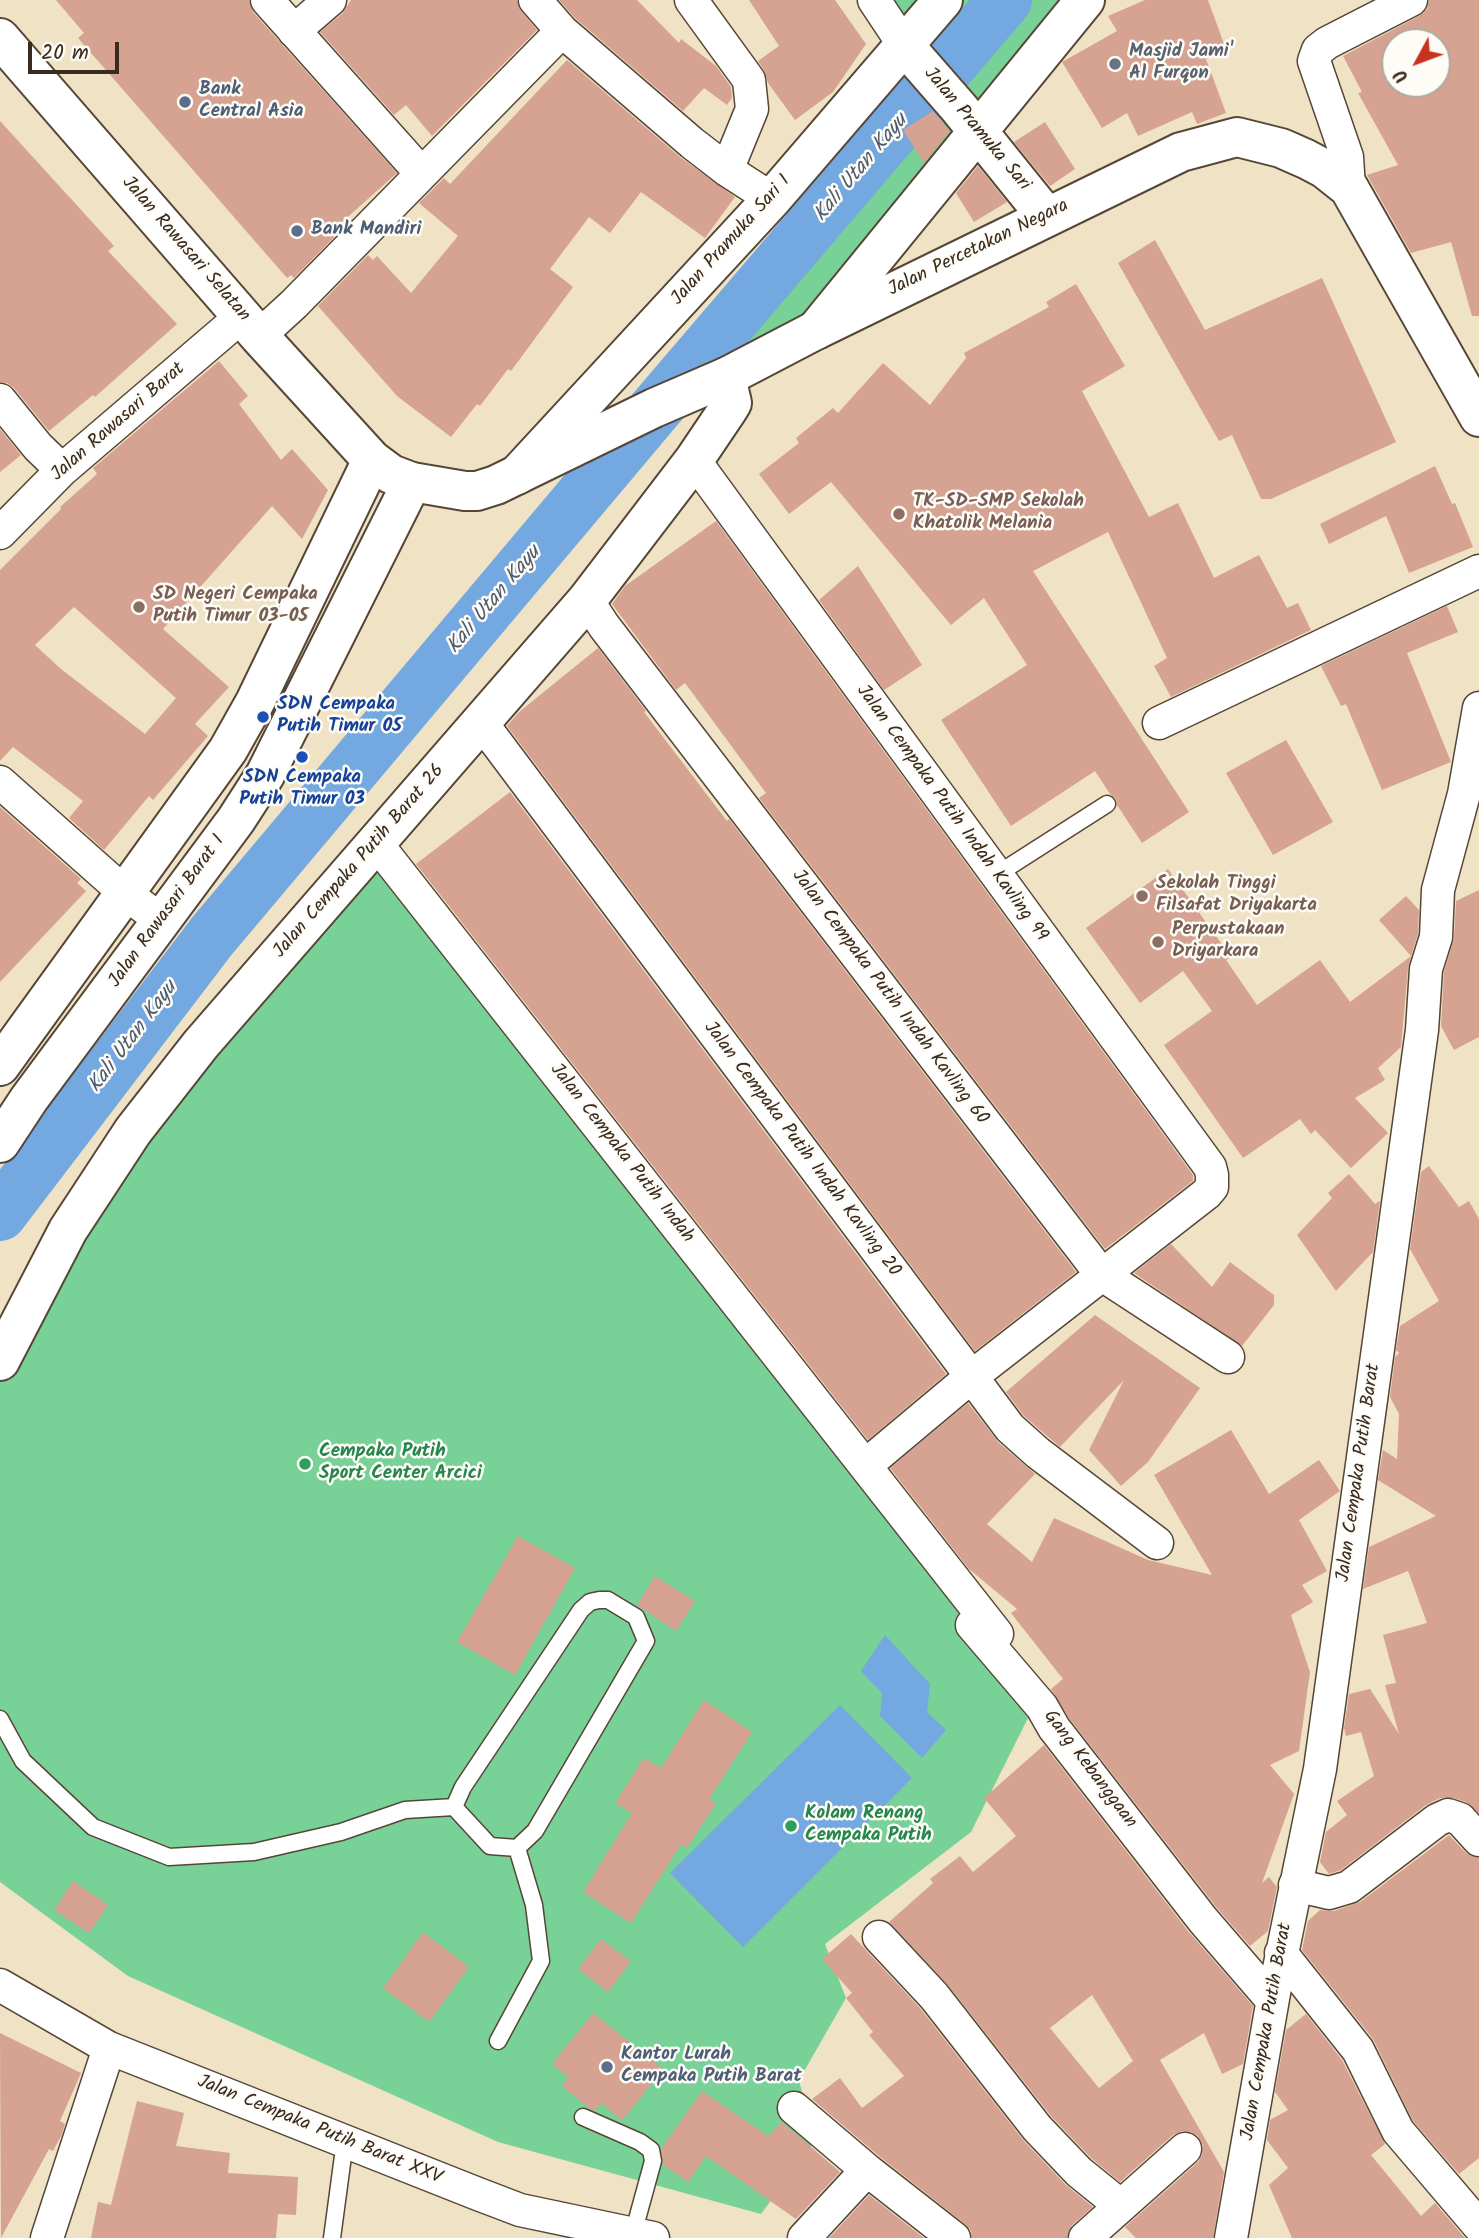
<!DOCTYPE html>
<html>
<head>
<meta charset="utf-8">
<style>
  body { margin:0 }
  #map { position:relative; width:1479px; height:2238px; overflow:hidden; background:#f0e2c4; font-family:Kalam,sans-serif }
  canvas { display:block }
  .north { position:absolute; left:1381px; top:28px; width:70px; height:70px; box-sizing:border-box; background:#fdfcf7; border:2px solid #afa8a0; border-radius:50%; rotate:229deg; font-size:19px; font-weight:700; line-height:28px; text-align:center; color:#3b2a1e }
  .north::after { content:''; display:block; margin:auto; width:24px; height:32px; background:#c8321e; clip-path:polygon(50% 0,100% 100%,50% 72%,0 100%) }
  .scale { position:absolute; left:28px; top:42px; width:91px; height:32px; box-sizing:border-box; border:4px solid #3b2a1e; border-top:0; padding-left:9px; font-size:21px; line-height:24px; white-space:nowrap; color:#3b2a1e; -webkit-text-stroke:5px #fdfcf7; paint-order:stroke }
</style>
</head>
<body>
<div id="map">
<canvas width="1479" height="2238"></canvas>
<div class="north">U</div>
<div class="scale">20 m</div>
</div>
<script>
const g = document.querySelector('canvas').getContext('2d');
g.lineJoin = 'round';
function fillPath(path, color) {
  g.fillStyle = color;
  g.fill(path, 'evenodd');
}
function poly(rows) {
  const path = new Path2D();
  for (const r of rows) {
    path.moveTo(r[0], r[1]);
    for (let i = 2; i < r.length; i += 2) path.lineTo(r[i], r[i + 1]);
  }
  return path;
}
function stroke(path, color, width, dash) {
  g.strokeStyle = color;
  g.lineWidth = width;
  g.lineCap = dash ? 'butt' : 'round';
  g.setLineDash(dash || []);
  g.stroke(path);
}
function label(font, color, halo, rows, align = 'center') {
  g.font = font + ' Kalam,sans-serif';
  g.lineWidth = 5;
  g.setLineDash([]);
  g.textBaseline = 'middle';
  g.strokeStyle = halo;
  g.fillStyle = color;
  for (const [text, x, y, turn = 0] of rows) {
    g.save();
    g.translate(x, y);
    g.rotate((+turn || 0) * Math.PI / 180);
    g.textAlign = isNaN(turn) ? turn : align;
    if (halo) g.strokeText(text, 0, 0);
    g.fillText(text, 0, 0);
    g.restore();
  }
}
fillPath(poly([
  [891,0,1085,0,776,349,659,404,708,349,935,79],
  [380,860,918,1545,1028,1718,971,1832,825,1944,846,1998,799,2080,814,2142,761,2214,498,2142,128,1976,0,1882,0,1378,141,1136]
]), '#78d197');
fillPath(poly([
  [885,1635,930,1684,927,1712,946,1730,922,1758,880,1716,882,1693,861,1671],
  [840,1705,912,1778,743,1947,670,1873]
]), '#73a8e0');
stroke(poly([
  [0,1214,212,936,658,406,1005,0]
]), '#73a8e0', 54);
fillPath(poly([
  [56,0,249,0,253,12,397,173,341,223,344,227,294,278,291,275,287,278,78,38,84,33],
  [351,0,517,0,521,11,537,30,432,136,406,105,394,115,320,32,342,14],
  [559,0,637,0,679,43,681,39,716,66,731,87,732,98,727,105,704,88,683,111,575,18],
  [749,0,835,0,866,44,833,92,795,120,768,83,764,70,758,61,779,46],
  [1145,0,1208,0,1227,52,1206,59,1226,113,1197,124,1192,112,1138,136,1127,113,1102,128,1062,62,1117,31,1108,16],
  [1429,0,1479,0,1479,316,1472,316,1451,242,1411,253,1367,175,1398,165,1358,93,1362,92,1343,56,1419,16,1427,9],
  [1395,42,1437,42,1437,84,1395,84],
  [567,60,680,157,735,197,705,238,641,192,610,233,589,217,550,269,573,287,511,371,508,369,480,406,477,404,451,437,397,396,318,306,368,255,373,260,377,256,411,293,458,236,419,203,444,178,450,184],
  [933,111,950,131,924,163,903,130],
  [0,121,114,246,108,251,177,324,95,397,93,395,49,431,14,388,7,383,0,382],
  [1045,122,1075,169,1050,186,1014,142],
  [978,166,1007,202,974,222,956,193],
  [1155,240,1205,330,1322,278,1396,442,1271,499,1261,499,1232,435,1219,441,1118,263],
  [1076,284,1125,366,1082,391,1149,517,1178,503,1214,578,1259,555,1287,608,1298,603,1311,630,1171,697,1154,666,1167,658,1108,532,1033,571,1189,812,1142,843,1117,805,1116,799,1110,794,1095,771,1011,826,941,720,1027,665,984,598,951,625,831,482,789,514,759,474,799,443,796,438,833,408,838,413,883,363,930,405,966,358,964,353,1049,307,1046,302],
  [219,361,248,396,239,404,281,460,292,449,328,490,302,539,272,506,163,629,229,687,195,724,208,736,153,800,149,796,104,850,69,818,83,801,13,747,0,761,0,570,61,509,60,507,97,474,93,468],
  [74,607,176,698,145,734,61,669,35,645],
  [0,429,21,455,0,472],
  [1435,466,1452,504,1455,503,1473,547,1409,573,1386,516,1329,544,1320,524],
  [716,521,1193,1175,1193,1181,1105,1249,759,798,766,793,685,683,676,690,612,604,625,586],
  [858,566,922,665,884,690,819,600],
  [1447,606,1458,632,1407,653,1451,762,1382,790,1346,704,1341,706,1321,666],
  [598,648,646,711,644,712,727,821,729,819,1076,1272,975,1351,507,726,519,712],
  [1286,740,1333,822,1273,855,1226,773],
  [510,792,946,1374,868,1440,416,864],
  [0,807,81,879,77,883,86,891,0,982],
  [1168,869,1231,957,1226,960,1257,1005,1320,960,1350,1002,1411,956,1408,968,1401,1047,1378,1068,1385,1080,1355,1098,1388,1133,1351,1168,1315,1130,1311,1134,1300,1119,1243,1158,1164,1045,1212,1011,1183,971,1140,1003,1086,928],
  [1479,890,1479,1037,1454,1050,1441,1026,1444,972,1454,938,1456,901],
  [1406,896,1419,910,1418,934,1411,956,1379,920],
  [1429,1166,1459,1207,1469,1201,1479,1219,1479,1813,1466,1802,1454,1798,1440,1798,1426,1805,1341,1870,1329,1874,1320,1862,1326,1832,1347,1815,1337,1801,1374,1776,1361,1732,1346,1736,1344,1728,1349,1694,1370,1689,1399,1734,1385,1685,1396,1683,1383,1635,1427,1623,1408,1571,1363,1589,1369,1547,1436,1516,1378,1480,1383,1450,1397,1459,1399,1414,1390,1397,1395,1357,1399,1353,1396,1350,1400,1326,1439,1301,1410,1249,1421,1172],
  [1349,1174,1375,1204,1380,1201,1373,1252,1336,1291,1297,1235,1332,1198,1328,1193],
  [1171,1244,1212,1287,1230,1262,1274,1295,1274,1305,1242,1346,1134,1273],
  [1095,1315,1200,1388,1148,1462,1121,1486,1089,1450,1124,1380,1060,1447,1024,1416,1006,1392],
  [968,1403,998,1442,1035,1474,987,1524,1032,1562,1054,1518,1148,1560,1212,1575,1154,1475,1231,1430,1269,1494,1319,1460,1340,1491,1299,1520,1327,1571,1302,1585,1313,1602,1291,1615,1310,1672,1299,1751,1270,1765,1294,1794,1262,1883,1269,1877,1277,1887,1268,1931,1250,1946,1217,1908,1069,1718,1051,1689,1063,1679,1011,1613,1017,1609,969,1569,890,1468],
  [518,1536,575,1568,515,1675,457,1642],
  [655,1576,695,1601,676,1631,637,1605],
  [704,1700,752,1732,709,1799,716,1803,687,1848,681,1844,631,1923,583,1892,632,1813,615,1803,644,1758,661,1768],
  [1044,1745,1188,1931,1253,2006,1243,2064,1222,2074,1204,2033,1160,2060,1224,2172,1213,2238,1136,2238,1125,2227,1198,2162,1202,2155,1203,2146,1198,2136,1191,2132,1182,2131,1173,2135,1120,2182,1091,2158,1051,2116,948,1985,889,1922,933,1883,930,1879,960,1856,973,1872,1016,1836,984,1798],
  [1092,1995,1133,2061,1099,2088,1050,2028],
  [1449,1835,1466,1853,1479,1858,1479,2158,1459,2174,1413,2121,1373,2039,1302,1950,1308,1921,1320,1910,1334,1911,1360,1902],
  [73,1881,108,1905,89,1933,54,1910],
  [423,1932,469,1967,429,2022,383,1988],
  [851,1934,920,2008,1024,2141,1066,2185,1093,2207,1072,2225,1067,2238,972,2238,971,2231,965,2224,879,2156,812,2099,840,2078,862,2108,904,2076,869,2035,873,2032,846,1998,852,1993,822,1959],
  [601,1939,631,1961,608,1992,578,1969],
  [593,2013,663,2069,622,2121,601,2103,595,2111,589,2108,562,2086,568,2077,552,2064],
  [1306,2014,1342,2060,1385,2144,1371,2155,1421,2216,1435,2203,1465,2238,1292,2238,1269,2185,1288,2168,1267,2140,1270,2120,1288,2110,1275,2092,1286,2030],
  [0,2033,81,2073,60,2121,65,2124,61,2136,53,2151,49,2149,1,2238],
  [702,2091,768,2136,782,2122,840,2172,796,2219,706,2156,688,2182,663,2165,661,2149],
  [137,2101,184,2113,176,2146,230,2153,228,2173,298,2177,296,2215,278,2214,276,2238,91,2238,98,2202,111,2205],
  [869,2195,924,2238,829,2238]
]), '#d6a291');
const service = poly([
  [996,875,1107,804],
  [599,1600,608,1600,636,1617,646,1641,535,1831,517,1848,490,1846,454,1807,463,1787,581,1610,590,1602,599,1600],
  [0,1719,23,1761,93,1827,169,1857,254,1852,341,1832,405,1810,454,1807],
  [498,2041,541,1961,534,1905,517,1848],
  [583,2117,640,2142,651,2150,653,2161,633,2234],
  [332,2238,343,2156,347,2143]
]);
const minor = poly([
  [267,0,421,173],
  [535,0,562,31,692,143,727,170,772,199],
  [691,0,749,80,752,109,727,170],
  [874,0,904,45],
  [294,31,330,0],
  [1349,188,1347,157,1314,61,1318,50,1327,43,1411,0],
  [259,336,294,304,562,31],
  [0,400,38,447,62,470],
  [694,460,1210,1167,1212,1175,1212,1187,1206,1194,971,1377,866,1465],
  [0,533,62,470,242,316],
  [587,600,604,626,1101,1274,1228,1357],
  [481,722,1010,1428,1038,1453,1157,1543],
  [1159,723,1479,571],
  [0,782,125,893,162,921],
  [376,843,997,1634],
  [972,1625,1042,1707,1054,1728,1203,1920,1272,2000],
  [1295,1885,1329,1893,1349,1887,1437,1820,1448,1815,1460,1819,1479,1840],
  [879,1937,934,1996,1037,2128,1079,2172,1121,2206],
  [1281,1953,1358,2050,1398,2131,1479,2226],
  [0,1985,109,2048,478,2194,520,2210,653,2238],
  [794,2108,867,2170,954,2238],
  [47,2238,109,2048],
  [804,2238,867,2170],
  [1085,2238,1185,2149],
  [1231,2238,1274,1993,1320,1769,1422,1030,1426,969,1436,937,1438,890,1464,794,1479,708]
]);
const tertiary = poly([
  [904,45,959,108,1046,216],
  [816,330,1085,0],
  [517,475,772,199,943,0],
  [0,1066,228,750,255,702,372,460],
  [0,1143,29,1099,236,820,265,775,412,482],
  [0,1361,68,1230,133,1131,201,1044,587,600,694,460,727,411,732,403,726,377]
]);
const secondary = poly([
  [0,38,259,336,372,460,391,474,412,482,465,491,477,491,496,485,654,408,726,377,816,330,1181,152,1237,137,1281,148,1306,159,1325,169,1349,188,1479,417]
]);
stroke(service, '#564637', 19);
stroke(minor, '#564637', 35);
stroke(tertiary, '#564637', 42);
stroke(secondary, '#564637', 42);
stroke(service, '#fff', 16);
stroke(minor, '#fff', 32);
stroke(tertiary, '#fff', 38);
stroke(secondary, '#fff', 38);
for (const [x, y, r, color] of [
  [1115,64,7,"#6b7280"],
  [185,102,7,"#5c6f8a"],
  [297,231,7,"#5c6f8a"],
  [899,514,7,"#8d6e63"],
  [139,607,7,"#8d6e63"],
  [263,717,7,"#1a4fb4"],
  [302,757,7,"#1a4fb4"],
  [1142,896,7,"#8d6e63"],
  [1158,942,7,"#8d6e63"],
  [305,1464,7,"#2e9e5b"],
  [791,1826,7,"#2e9e5b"],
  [607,2067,7,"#5c6f8a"]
]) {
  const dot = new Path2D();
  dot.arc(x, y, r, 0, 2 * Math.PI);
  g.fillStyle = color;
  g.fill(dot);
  stroke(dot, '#fdfcf7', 2.5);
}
label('bold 19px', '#5b616d', '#fdfcf7', [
  ["Masjid Jami'",1129,53],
  ["Al Furqon",1129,75]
], 'left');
label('bold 19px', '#4e5e75', '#fdfcf7', [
  ["Bank",199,91],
  ["Central Asia",199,113],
  ["Bank Mandiri",311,231],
  ["Kantor Lurah",621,2056],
  ["Cempaka Putih Barat",621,2078]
], 'left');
label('19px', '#3b2a1e', '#fdfcf7', [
  ["Jalan Pramuka Sari",976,130,50],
  ["Jalan Pramuka Sari I",732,241,-48],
  ["Jalan Percetakan Negara",979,249,-26],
  ["Jalan Rawasari Selatan",185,250,49],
  ["Jalan Rawasari Barat",119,423,-41],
  ["Jalan Cempaka Putih Indah Kavling 99",951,814,54],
  ["Jalan Cempaka Putih Barat 26",360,862,-49],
  ["Jalan Rawasari Barat I",168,912,-54],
  ["Jalan Cempaka Putih Indah Kavling 60",889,998,53],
  ["Jalan Cempaka Putih Indah Kavling 20",801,1150,53],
  ["Jalan Cempaka Putih Indah",621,1154,52],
  ["Jalan Cempaka Putih Barat",1360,1473,-82],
  ["Gang Kebanggaan",1089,1770,53],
  ["Jalan Cempaka Putih Barat",1268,2032,-80],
  ["Jalan Cempaka Putih Barat XXV",319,2131,22]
]);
label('bold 19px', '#785e54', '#fdfcf7', [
  ["TK-SD-SMP Sekolah",913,503],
  ["Khatolik Melania",913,525],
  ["SD Negeri Cempaka",153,596],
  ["Putih Timur 03-05",153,618],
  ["Sekolah Tinggi",1156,885],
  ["Filsafat Driyakarta",1156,907],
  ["Perpustakaan",1172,931],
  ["Driyarkara",1172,953]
], 'left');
label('bold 19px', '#164399', '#fdfcf7', [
  ["SDN Cempaka",277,706],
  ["Putih Timur 05",277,728],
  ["SDN Cempaka",302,779,"center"],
  ["Putih Timur 03",302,801,"center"]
], 'left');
label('bold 19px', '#27864d', '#fdfcf7', [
  ["Cempaka Putih",319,1453],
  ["Sport Center Arcici",319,1475],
  ["Kolam Renang",805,1815],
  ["Cempaka Putih",805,1837]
], 'left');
label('italic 21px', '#515c6c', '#fdfcf7', [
  ["Kali Utan Kayu",862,169,-50],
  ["Kali Utan Kayu",495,601,-50],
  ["Kali Utan Kayu",134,1038,-53]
]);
</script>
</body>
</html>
